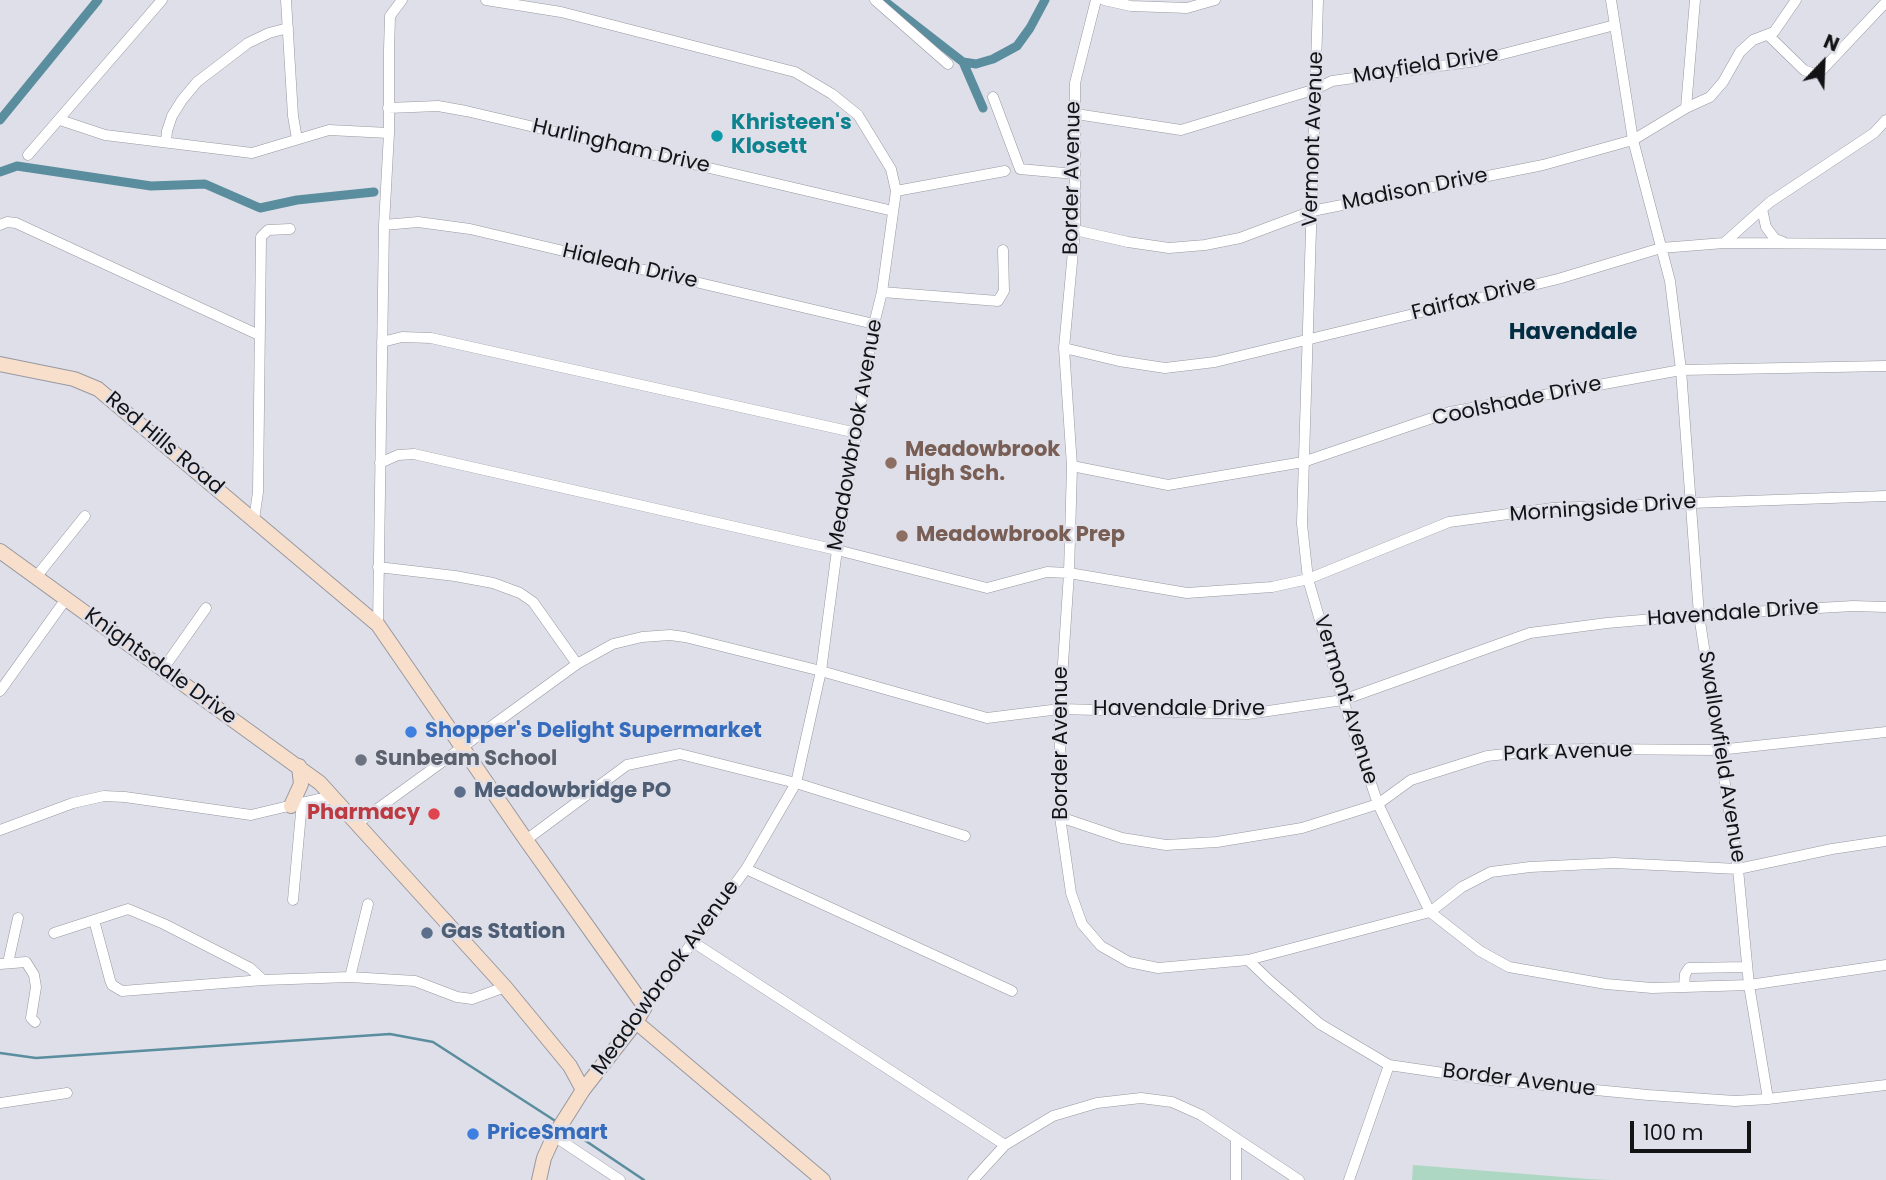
<!DOCTYPE html>
<html>
<head>
<meta charset="utf-8">
<style>
  body { margin:0 }
  #map { position:relative; width:1886px; height:1180px; overflow:hidden; background:#dedfe8; font-family:Poppins,sans-serif }
  canvas { display:block }
  .north { position:absolute; left:1788px; top:28px; width:70px; height:70px; -webkit-text-stroke:5px #dedfe8; paint-order:stroke; rotate:23deg; font-size:19px; font-weight:700; line-height:28px; text-align:center; color:#131316 }
  .north::after { content:''; display:block; margin:auto; width:24px; height:32px; background:#131316; clip-path:polygon(50% 0,100% 100%,50% 72%,0 100%) }
  .scale { position:absolute; left:1630px; top:1121px; width:121px; height:32px; box-sizing:border-box; border:4px solid #131316; border-top:0; padding-left:9px; font-size:21px; line-height:24px; white-space:nowrap; color:#131316; -webkit-text-stroke:5px #dedfe8; paint-order:stroke }
</style>
</head>
<body>
<div id="map">
<canvas width="1886" height="1180"></canvas>
<div class="north">N</div>
<div class="scale">100 m</div>
</div>
<script>
const g = document.querySelector('canvas').getContext('2d');
g.lineJoin = 'round';
function fillPath(path, color) {
  g.fillStyle = color;
  g.fill(path, 'evenodd');
}
function poly(rows) {
  const path = new Path2D();
  for (const r of rows) {
    path.moveTo(r[0], r[1]);
    for (let i = 2; i < r.length; i += 2) path.lineTo(r[i], r[i + 1]);
  }
  return path;
}
function stroke(path, color, width, dash) {
  g.strokeStyle = color;
  g.lineWidth = width;
  g.lineCap = dash ? 'butt' : 'round';
  g.setLineDash(dash || []);
  g.stroke(path);
}
function label(font, color, halo, rows, align = 'center') {
  g.font = font + ' Poppins,sans-serif';
  g.lineWidth = 5;
  g.setLineDash([]);
  g.textBaseline = 'middle';
  g.strokeStyle = halo;
  g.fillStyle = color;
  for (const [text, x, y, turn = 0] of rows) {
    g.save();
    g.translate(x, y);
    g.rotate((+turn || 0) * Math.PI / 180);
    g.textAlign = isNaN(turn) ? turn : align;
    if (halo) g.strokeText(text, 0, 0);
    g.fillText(text, 0, 0);
    g.restore();
  }
}
fillPath(poly([
  [1413,1165,1588,1179,1611,1180,1412,1180]
]), '#add7c2');
stroke(poly([
  [0,1053,36,1058,390,1034,433,1042,557,1122],
  [565,1127,644,1180]
]), '#5a8d9e', 2.5);
stroke(poly([
  [883,0,963,62,983,108],
  [963,62,976,64,993,59,1017,46,1030,28,1045,0],
  [0,120,98,0],
  [0,172,17,166,151,186,205,184,260,208,297,200,374,192]
]), '#5a8d9e', 9);
const street = poly([
  [286,0,293,116,297,139],
  [486,0,561,12,795,72,832,94,858,115,891,169,896,191,882,292,874,324,837,550,821,671,796,783,746,869,645,1007],
  [875,0,948,64],
  [1096,0,1075,83,1075,230,1064,348,1072,466,1069,573,1060,709,1060,817,1071,893,1082,924,1101,946,1129,962,1158,968,1248,960,1271,982,1320,1024,1389,1065,1491,1080,1648,1095,1735,1101,1768,1099,1886,1085],
  [1104,0,1131,6,1187,8,1215,0],
  [1318,0,1302,524,1308,579,1343,700,1378,804,1430,912,1480,951,1509,967,1606,984,1652,988,1749,985,1886,965],
  [1611,0,1633,140,1670,281,1681,370,1699,615,1738,869,1749,985,1768,1099],
  [1768,35,1804,70,1814,74,1821,71,1886,2],
  [993,97,1020,169,1075,174],
  [388,108,438,106,466,111,893,211],
  [1686,108,1695,0],
  [1076,114,1181,130,1316,89,1332,81,1476,61,1615,25],
  [60,120,105,135,252,153,329,130,389,133],
  [166,142,167,131,172,116,182,100,197,82,248,43,269,33,288,28],
  [28,155,162,0],
  [896,191,1005,171],
  [1762,209,1766,227,1775,239,1783,242],
  [0,225,7,222,16,223,259,335],
  [384,225,418,222,470,229,874,324],
  [1075,230,1128,242,1169,248,1205,245,1240,238,1312,211,1543,165,1633,140,1686,108,1710,97,1723,82,1740,52,1753,40,1774,32,1796,0],
  [1724,243,1770,202,1874,133,1886,120],
  [882,292,998,301,1004,291,1003,250],
  [382,342,402,337,431,338,857,433],
  [1064,348,1119,361,1165,368,1215,362,1558,279,1661,248,1724,243,1886,244],
  [380,463,398,455,414,454,837,550,987,588,1047,572,1069,573,1187,593,1272,587,1308,579,1449,522,1553,508,1886,496],
  [1072,466,1168,485,1303,462,1450,412,1681,370,1886,366],
  [254,520,258,492,261,237,268,230,290,229],
  [378,567,455,576,493,583,520,593,533,602,577,664],
  [36,577,85,516],
  [378,625,384,225,389,133,389,50,390,16,402,0],
  [163,669,206,608],
  [0,691,66,599],
  [1060,817,1122,838,1166,845,1217,842,1302,828,1378,804,1411,780,1487,756,1543,750,1588,749,1718,750,1886,732],
  [358,823,577,664,613,644,642,637,670,635,685,637,821,671,987,718,1060,709,1248,714,1343,700,1530,633,1607,623,1699,615,1853,606,1886,607],
  [0,830,73,803,104,796,125,797,251,815,318,799,335,799],
  [526,840,627,765,680,754,796,783,965,836],
  [746,869,1012,991],
  [293,900,302,802],
  [94,920,110,980,112,985,122,991,263,980,350,977,415,981,457,997,472,999,505,987],
  [54,933,128,909,164,924,250,968,263,980],
  [693,942,1005,1145],
  [1248,960,1430,912,1462,887,1491,872,1530,867,1614,863,1738,869,1832,849,1886,841],
  [8,963,18,918],
  [0,964,26,962,34,975,36,987,31,1018,35,1022],
  [350,977,368,904],
  [1684,987,1685,974,1689,968,1747,967],
  [0,1103,67,1093],
  [554,1136,620,1180],
  [973,1180,1005,1145,1053,1116,1097,1103,1141,1098,1172,1102,1201,1115,1299,1180],
  [1236,1180,1236,1138],
  [1349,1180,1389,1065]
]);
const secondary = poly([
  [0,364,74,379,98,389,378,625,526,840,645,1007,636,1022,583,1090],
  [0,551,320,783,505,987,570,1066,583,1090,554,1136,544,1158,539,1180],
  [291,806,301,784,299,766],
  [636,1022,823,1180]
]);
stroke(street, '#9798a0', 11);
stroke(secondary, '#9798a0', 16);
stroke(street, '#fff', 10);
stroke(secondary, '#f8dfcc', 14);
for (const [x, y, r, color] of [
  [717,136,7,"#0f9aa8"],
  [891,463,7,"#8d6e63"],
  [902,536,7,"#8d6e63"],
  [411,732,7,"#3f7fe0"],
  [361,760,7,"#6b7280"],
  [460,792,7,"#5c6f8a"],
  [434,814,7,"#e0444e"],
  [427,933,7,"#5c6f8a"],
  [473,1134,7,"#3f7fe0"]
]) {
  const dot = new Path2D();
  dot.arc(x, y, r, 0, 2 * Math.PI);
  g.fillStyle = color;
  g.fill(dot);
  stroke(dot, '#dedfe8', 2.5);
}
label('21px', '#131316', '#dedfe8', [
  ["Mayfield Drive",1426,66,-9],
  ["Vermont Avenue",1314,139,-88],
  ["Hurlingham Drive",621,147,13],
  ["Border Avenue",1073,178,-89],
  ["Madison Drive",1415,190,-11],
  ["Hialeah Drive",630,267,13],
  ["Fairfax Drive",1474,299,-14],
  ["Coolshade Drive",1517,402,-12],
  ["Meadowbrook Avenue",856,435,-80],
  ["Red Hills Road",164,444,40],
  ["Morningside Drive",1603,509,-4],
  ["Havendale Drive",1733,614,-4],
  ["Knightsdale Drive",160,667,36],
  ["Vermont Avenue",1345,700,73],
  ["Havendale Drive",1179,710],
  ["Border Avenue",1062,743,-90],
  ["Park Avenue",1568,753,-2],
  ["Swallowfield Avenue",1721,757,81],
  ["Meadowbrook Avenue",666,978,-54],
  ["Border Avenue",1519,1081,7]
]);
label('bold 21px', '#0d838f', '#dedfe8', [
  ["Khristeen's",731,124],
  ["Klosett",731,148]
], 'left');
label('bold 21px', '#785e54', '#dedfe8', [
  ["Meadowbrook",905,451],
  ["High Sch.",905,475],
  ["Meadowbrook Prep",916,536]
], 'left');
label('bold 21px', '#366cbe', '#dedfe8', [
  ["Shopper's Delight Supermarket",425,732],
  ["PriceSmart",487,1134]
], 'left');
label('bold 21px', '#5b616d', '#dedfe8', [
  ["Sunbeam School",375,760]
], 'left');
label('bold 21px', '#4e5e75', '#dedfe8', [
  ["Meadowbridge PO",474,792],
  ["Gas Station",441,933]
], 'left');
label('bold 21px', '#be3a42', '#dedfe8', [
  ["Pharmacy",420,814]
], 'right');
label('bold 23px', '#032d43', '#dedfe8', [
  ["Havendale",1573,333]
]);
</script>
</body>
</html>
